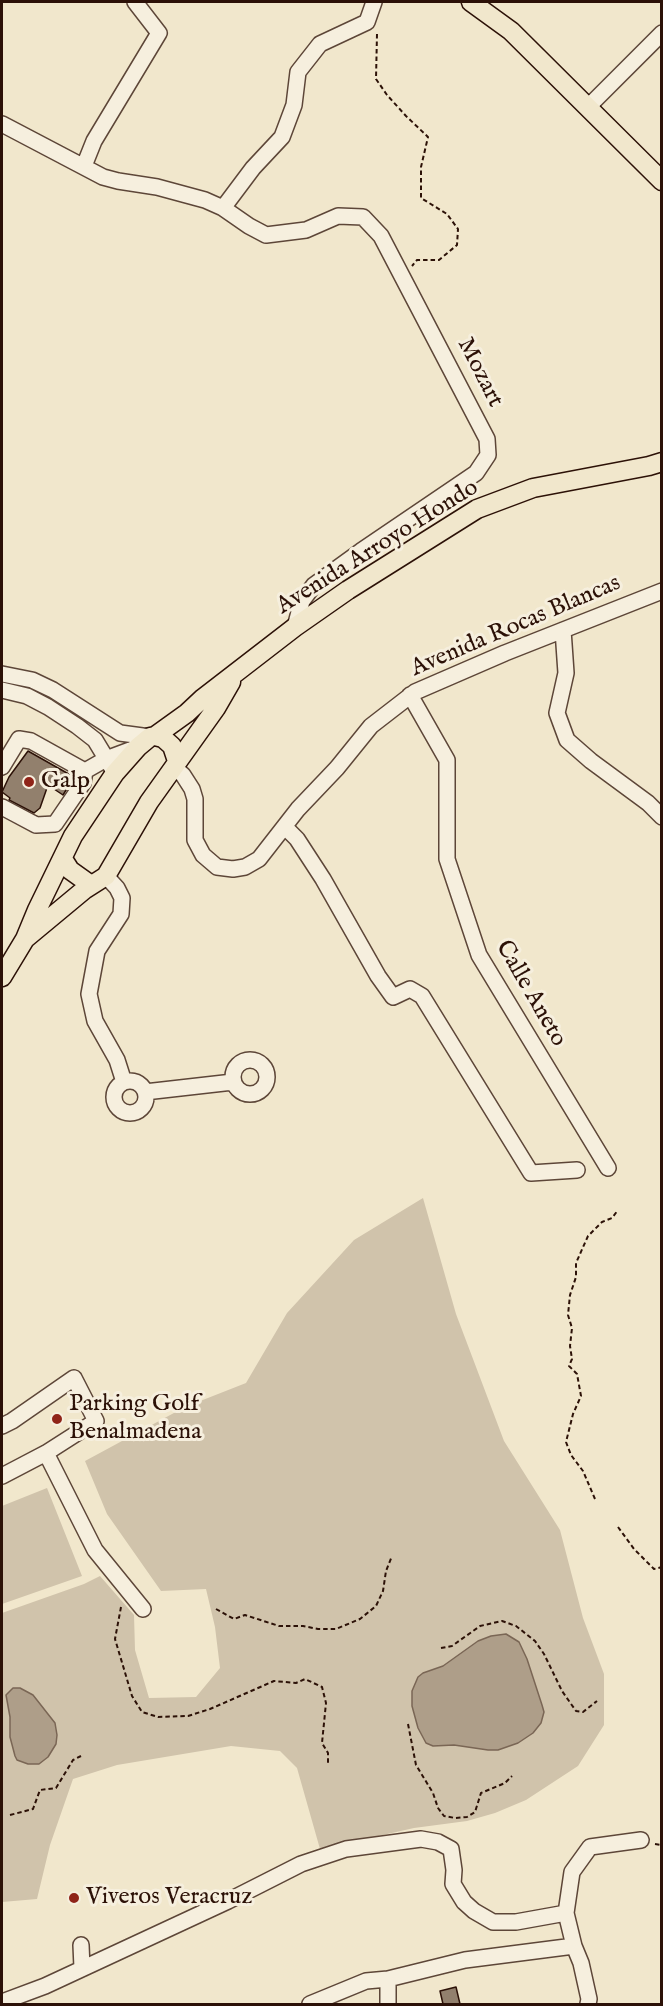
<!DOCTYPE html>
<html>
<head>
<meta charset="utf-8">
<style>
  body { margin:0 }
  #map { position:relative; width:663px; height:2006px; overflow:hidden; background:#f1e7cc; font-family:"IM FELL English",serif }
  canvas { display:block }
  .frame { position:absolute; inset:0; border:3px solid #2c1107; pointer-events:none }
</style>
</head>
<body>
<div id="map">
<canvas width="663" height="2006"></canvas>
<div class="frame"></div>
</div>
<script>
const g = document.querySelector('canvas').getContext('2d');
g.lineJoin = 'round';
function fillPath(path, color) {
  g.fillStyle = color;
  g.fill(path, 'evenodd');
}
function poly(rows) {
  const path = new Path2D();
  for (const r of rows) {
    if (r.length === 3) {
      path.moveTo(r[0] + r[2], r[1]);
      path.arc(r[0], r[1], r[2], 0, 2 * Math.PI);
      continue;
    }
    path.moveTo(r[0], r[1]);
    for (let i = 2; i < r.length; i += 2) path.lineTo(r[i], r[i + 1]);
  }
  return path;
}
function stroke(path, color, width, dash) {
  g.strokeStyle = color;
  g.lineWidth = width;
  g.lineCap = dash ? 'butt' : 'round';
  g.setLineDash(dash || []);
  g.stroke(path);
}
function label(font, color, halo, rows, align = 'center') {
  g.font = font + ' "IM FELL English",serif';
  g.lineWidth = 6;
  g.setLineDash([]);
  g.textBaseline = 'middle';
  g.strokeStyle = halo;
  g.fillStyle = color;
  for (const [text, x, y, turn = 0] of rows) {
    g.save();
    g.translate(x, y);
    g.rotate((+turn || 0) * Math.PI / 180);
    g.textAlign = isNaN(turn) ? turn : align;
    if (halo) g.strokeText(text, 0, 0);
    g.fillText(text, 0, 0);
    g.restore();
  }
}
fillPath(poly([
  [423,1198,456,1314,504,1441,560,1530,583,1618,604,1674,604,1725,578,1766,526,1800,495,1813,467,1821,414,1828,320,1849,297,1768,280,1751,231,1746,117,1765,73,1779,50,1845,37,1899,2,1902,2,1613,84,1584,100,1576,134,1615,135,1650,149,1698,196,1697,220,1668,215,1627,206,1589,161,1591,107,1514,85,1461,185,1407,246,1383,287,1313,354,1240],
  [47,1488,82,1576,2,1604,2,1506]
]), '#d0c3ab');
const water = poly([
  [506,1634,519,1642,527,1659,542,1705,544,1712,541,1723,533,1733,518,1743,498,1750,488,1750,454,1745,433,1746,426,1743,418,1728,412,1706,412,1691,418,1677,423,1673,443,1666,478,1641,491,1636,506,1634],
  [13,1688,20,1688,33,1695,55,1723,57,1735,56,1744,48,1757,39,1764,28,1764,17,1760,15,1756,10,1737,10,1717,6,1695,13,1688]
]);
fillPath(water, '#ae9e89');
stroke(water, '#7a6655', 1.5);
const building = poly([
  [28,751,74,777,63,795,48,785,40,808,34,813,9,800,10,798,2,792,9,777,28,751],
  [456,1987,460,2004,443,2004,440,1991,456,1987]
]);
fillPath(building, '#92806d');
stroke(building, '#2c1107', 1.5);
const minor = poly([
  [588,107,662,33],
  [2,124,103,177,118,181,157,187,205,200,223,208,253,168,282,137,294,105,298,72,320,44,367,22,374,2],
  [84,166,94,141,159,33,135,2],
  [223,208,249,226,266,235,306,230,338,216,363,217,381,236,487,439,488,455,476,473,361,551,314,585,302,601,295,627],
  [563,630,566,673,557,713,567,740,591,761,648,803,662,817],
  [2,674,32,680,53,690,120,733,150,737],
  [2,690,27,696,48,707,77,726,95,740,115,773],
  [410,695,447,760,447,859,479,955,608,1168],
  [2,767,19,739,31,741,85,771,83,783,55,824,36,825,2,807],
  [174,767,183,775,192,789,195,799,195,840,203,855,217,867,233,869,245,867,259,859,298,809,337,768,371,726,415,692,505,653,662,591],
  [85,771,106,759,138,747],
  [285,827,297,839,323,879,378,976,393,997,410,989,422,996,531,1173,577,1170],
  [106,876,117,888,122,898,121,914,97,951,89,994,95,1021,117,1060,124,1082],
  [250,1077,17],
  [130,1097,16],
  [145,1092,233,1082],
  [2,1426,12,1421,74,1378,96,1421,46,1453,2,1476],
  [46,1453,95,1550,143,1609],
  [566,1913,572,1872,590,1847,641,1840],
  [81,1945,82,1968],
  [388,1979,388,2004],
  [2,2002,45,1986,228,1901,301,1864,346,1849,421,1839,438,1842,451,1849,454,1870,453,1884,464,1902,474,1911,493,1922,516,1922,566,1913,574,1946,581,1963,589,1999,588,2004],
  [310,2004,366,1981,388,1979,465,1960,574,1946]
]);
const major = poly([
  [471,2,511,31,662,181],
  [155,736,187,713,203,698,295,627,348,590,477,509,533,488,649,466,662,462],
  [63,859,70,870,91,885],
  [25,939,84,890,106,876,149,802,216,708,231,682],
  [2,977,25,939,37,910,73,836,115,773,138,747,150,737,155,736,163,738,172,746,177,761]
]);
stroke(minor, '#5d4638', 18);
stroke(major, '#2c1107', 21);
stroke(poly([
  [377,34,376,79,387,95,406,116,428,137,421,167,421,198,447,214,458,229,457,245,439,260,417,260,412,266],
  [595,1499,583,1471,571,1455,566,1442,573,1414,581,1396,577,1374,569,1366,572,1359,570,1346,572,1328,568,1315,570,1295,576,1277,576,1263,588,1236,602,1222,612,1218,618,1210],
  [618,1527,634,1549,654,1569,662,1567],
  [121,1607,115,1639,132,1696,142,1712,158,1717,188,1716,210,1709,274,1681,296,1683,305,1679,322,1687,326,1703,322,1743,328,1753,328,1763],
  [216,1609,234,1619,245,1615,279,1626,303,1626,318,1629,336,1629,360,1619,376,1606,383,1591,386,1571,392,1556],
  [441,1648,452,1646,480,1626,502,1621,516,1626,535,1641,544,1654,562,1691,576,1711,583,1712,597,1701],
  [408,1724,416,1765,433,1793,438,1808,444,1816,455,1818,467,1817,475,1812,481,1793,505,1783,512,1776],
  [10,1815,33,1809,40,1790,56,1788,73,1760,81,1756],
  [655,1844,662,1845]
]), '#2c1107', 2, [4.5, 3]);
stroke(minor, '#f6efde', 15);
stroke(major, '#f1e7cc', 18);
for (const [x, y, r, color] of [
  [29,782,6,"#8f2418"],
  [57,1419,6,"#8f2418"],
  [74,1898,6,"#8f2418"]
]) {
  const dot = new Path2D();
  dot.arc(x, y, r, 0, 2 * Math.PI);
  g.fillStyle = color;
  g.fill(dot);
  stroke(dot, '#f6efde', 2);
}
label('24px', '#2c1107', '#f6efde', [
  ["Mozart",479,373,63],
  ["Avenida Arroyo Hondo",378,548,-32],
  ["Avenida Rocas Blancas",516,627,-23],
  ["Calle Aneto",530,994,60]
]);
label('24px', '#2c1107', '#f6efde', [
  ["Galp",41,782],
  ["Parking Golf",69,1405],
  ["Benalmadena",69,1433],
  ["Viveros Veracruz",86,1898]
], 'left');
</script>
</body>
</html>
